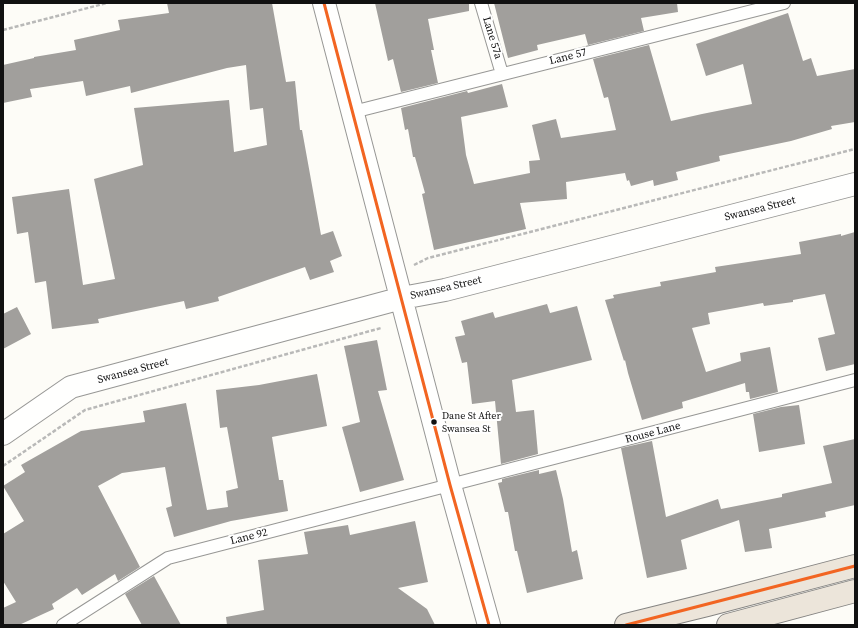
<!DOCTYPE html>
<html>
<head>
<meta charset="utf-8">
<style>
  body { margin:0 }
  #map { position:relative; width:858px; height:628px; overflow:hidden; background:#fdfcf7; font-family:"Source Serif 4",serif }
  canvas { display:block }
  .frame { position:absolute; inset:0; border:4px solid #111; pointer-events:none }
</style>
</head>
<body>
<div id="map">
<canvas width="858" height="628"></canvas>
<div class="frame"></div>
</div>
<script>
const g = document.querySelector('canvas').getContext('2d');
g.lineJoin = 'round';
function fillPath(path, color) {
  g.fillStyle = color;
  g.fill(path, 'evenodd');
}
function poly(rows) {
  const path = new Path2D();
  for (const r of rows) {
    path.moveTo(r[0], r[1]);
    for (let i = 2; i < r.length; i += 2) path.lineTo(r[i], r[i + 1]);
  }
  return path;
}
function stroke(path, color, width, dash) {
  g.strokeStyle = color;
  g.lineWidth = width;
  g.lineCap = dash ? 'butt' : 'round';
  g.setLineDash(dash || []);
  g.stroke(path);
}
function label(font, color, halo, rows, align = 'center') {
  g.font = font + ' "Source Serif 4",serif';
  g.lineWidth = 4;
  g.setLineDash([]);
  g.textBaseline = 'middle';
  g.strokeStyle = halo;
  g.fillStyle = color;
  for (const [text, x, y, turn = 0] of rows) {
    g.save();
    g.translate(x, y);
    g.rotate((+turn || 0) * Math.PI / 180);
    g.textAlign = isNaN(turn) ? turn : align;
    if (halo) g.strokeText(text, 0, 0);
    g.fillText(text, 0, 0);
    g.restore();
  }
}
fillPath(poly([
  [167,3,272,3,286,82,295,81,300,130,302,130,321,235,333,231,342,256,330,261,334,272,310,280,305,267,218,297,219,301,186,309,184,301,98,319,99,323,52,329,46,281,35,283,28,232,17,234,12,197,69,189,83,285,115,279,94,179,143,165,134,108,229,100,234,152,267,145,263,108,250,110,246,65,227,68,131,93,130,86,86,96,83,81,30,89,32,97,3,103,3,65,34,58,34,57,76,50,74,40,120,30,118,20,169,13],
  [375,3,469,3,469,11,428,19,434,50,431,50,438,83,401,92,393,59,388,61],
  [494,3,677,3,678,12,641,18,644,31,588,45,585,34,537,45,538,50,508,58],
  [788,13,803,61,811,58,817,76,855,69,855,122,831,126,832,129,791,141,719,156,720,161,676,172,678,180,654,186,653,180,631,186,629,180,627,181,625,173,566,182,567,199,520,203,526,229,434,250,422,194,425,193,415,157,413,157,408,129,405,130,401,108,467,91,468,93,502,84,508,107,461,117,466,155,474,184,530,173,529,161,540,160,532,125,556,119,561,138,616,130,608,97,604,98,593,59,649,45,671,121,702,114,752,104,743,64,706,76,696,44],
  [855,232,855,364,826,371,818,338,835,334,825,294,793,300,793,302,764,306,763,303,708,313,710,324,692,328,706,372,741,361,740,353,770,347,778,392,750,399,749,392,746,392,745,383,682,402,683,408,642,420,628,373,625,360,624,361,605,300,614,298,613,295,661,286,660,282,716,272,715,267,801,254,799,242,841,234,841,236],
  [547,304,550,313,577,306,592,360,512,380,516,412,534,410,538,454,501,464,495,401,472,404,467,362,462,363,455,337,465,335,461,321,493,312,495,318],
  [17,307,31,334,3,349,3,314],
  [377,340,387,390,378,391,404,480,360,492,342,427,360,422,344,346],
  [317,374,327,426,272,437,279,480,283,480,288,511,231,521,174,537,166,508,172,506,165,467,122,473,98,486,140,567,118,581,115,574,82,595,77,588,52,604,54,609,19,625,3,625,3,608,16,602,3,581,3,534,24,521,3,486,25,472,21,465,81,431,145,422,143,411,186,403,207,510,228,507,226,491,238,488,227,427,220,428,216,390,259,385],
  [799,405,805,444,759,452,753,414,781,407],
  [855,439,855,505,825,512,826,517,769,529,772,548,745,552,739,520,681,540,687,569,647,578,621,448,652,441,666,517,718,499,721,509,782,497,782,494,832,483,823,446],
  [539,470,539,474,556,470,563,499,572,552,577,550,583,579,527,593,517,551,515,551,508,512,505,512,498,483,502,482,502,479],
  [415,521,428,582,398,588,427,609,435,625,227,625,226,617,264,610,258,560,308,554,304,532,348,525,350,535],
  [154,576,181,625,142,625,125,594]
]), '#a19f9c');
const service = poly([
  [481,3,502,74],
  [353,112,784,3],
  [63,625,168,558,855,380]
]);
const minor = poly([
  [324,3,450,485,489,625],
  [3,434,71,387,402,298,445,290,855,184]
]);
const trunk = poly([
  [626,625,707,605,855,566],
  [728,625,855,591]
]);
stroke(service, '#979795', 14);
stroke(minor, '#979795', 24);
stroke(trunk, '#858482', 24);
stroke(poly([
  [3,30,107,3],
  [414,265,428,258,855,149],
  [3,466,85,410,381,328]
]), '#b9b9b8', 2.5, [4, 2]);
stroke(service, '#fffffe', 12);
stroke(minor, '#fffffe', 22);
stroke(trunk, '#ece5da', 22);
stroke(poly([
  [324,3,450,485,489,625],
  [626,625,855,566]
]), '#f26522', 3);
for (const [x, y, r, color] of [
  [434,422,3.5,"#111"]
]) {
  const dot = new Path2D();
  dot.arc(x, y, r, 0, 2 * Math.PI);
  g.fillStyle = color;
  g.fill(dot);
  stroke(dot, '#fff', 1.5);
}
label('10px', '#111', '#fff', [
  ["Dane St After",442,416],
  ["Swansea St",442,429]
], 'left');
label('11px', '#111', '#fff', [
  ["Lane 57a",492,38,73],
  ["Lane 57",568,57,-14],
  ["Swansea Street",760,209,-14],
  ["Swansea Street",446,288,-13],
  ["Swansea Street",133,371,-15],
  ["Rouse Lane",653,433,-15],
  ["Lane 92",249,537,-14]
]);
</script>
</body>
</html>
